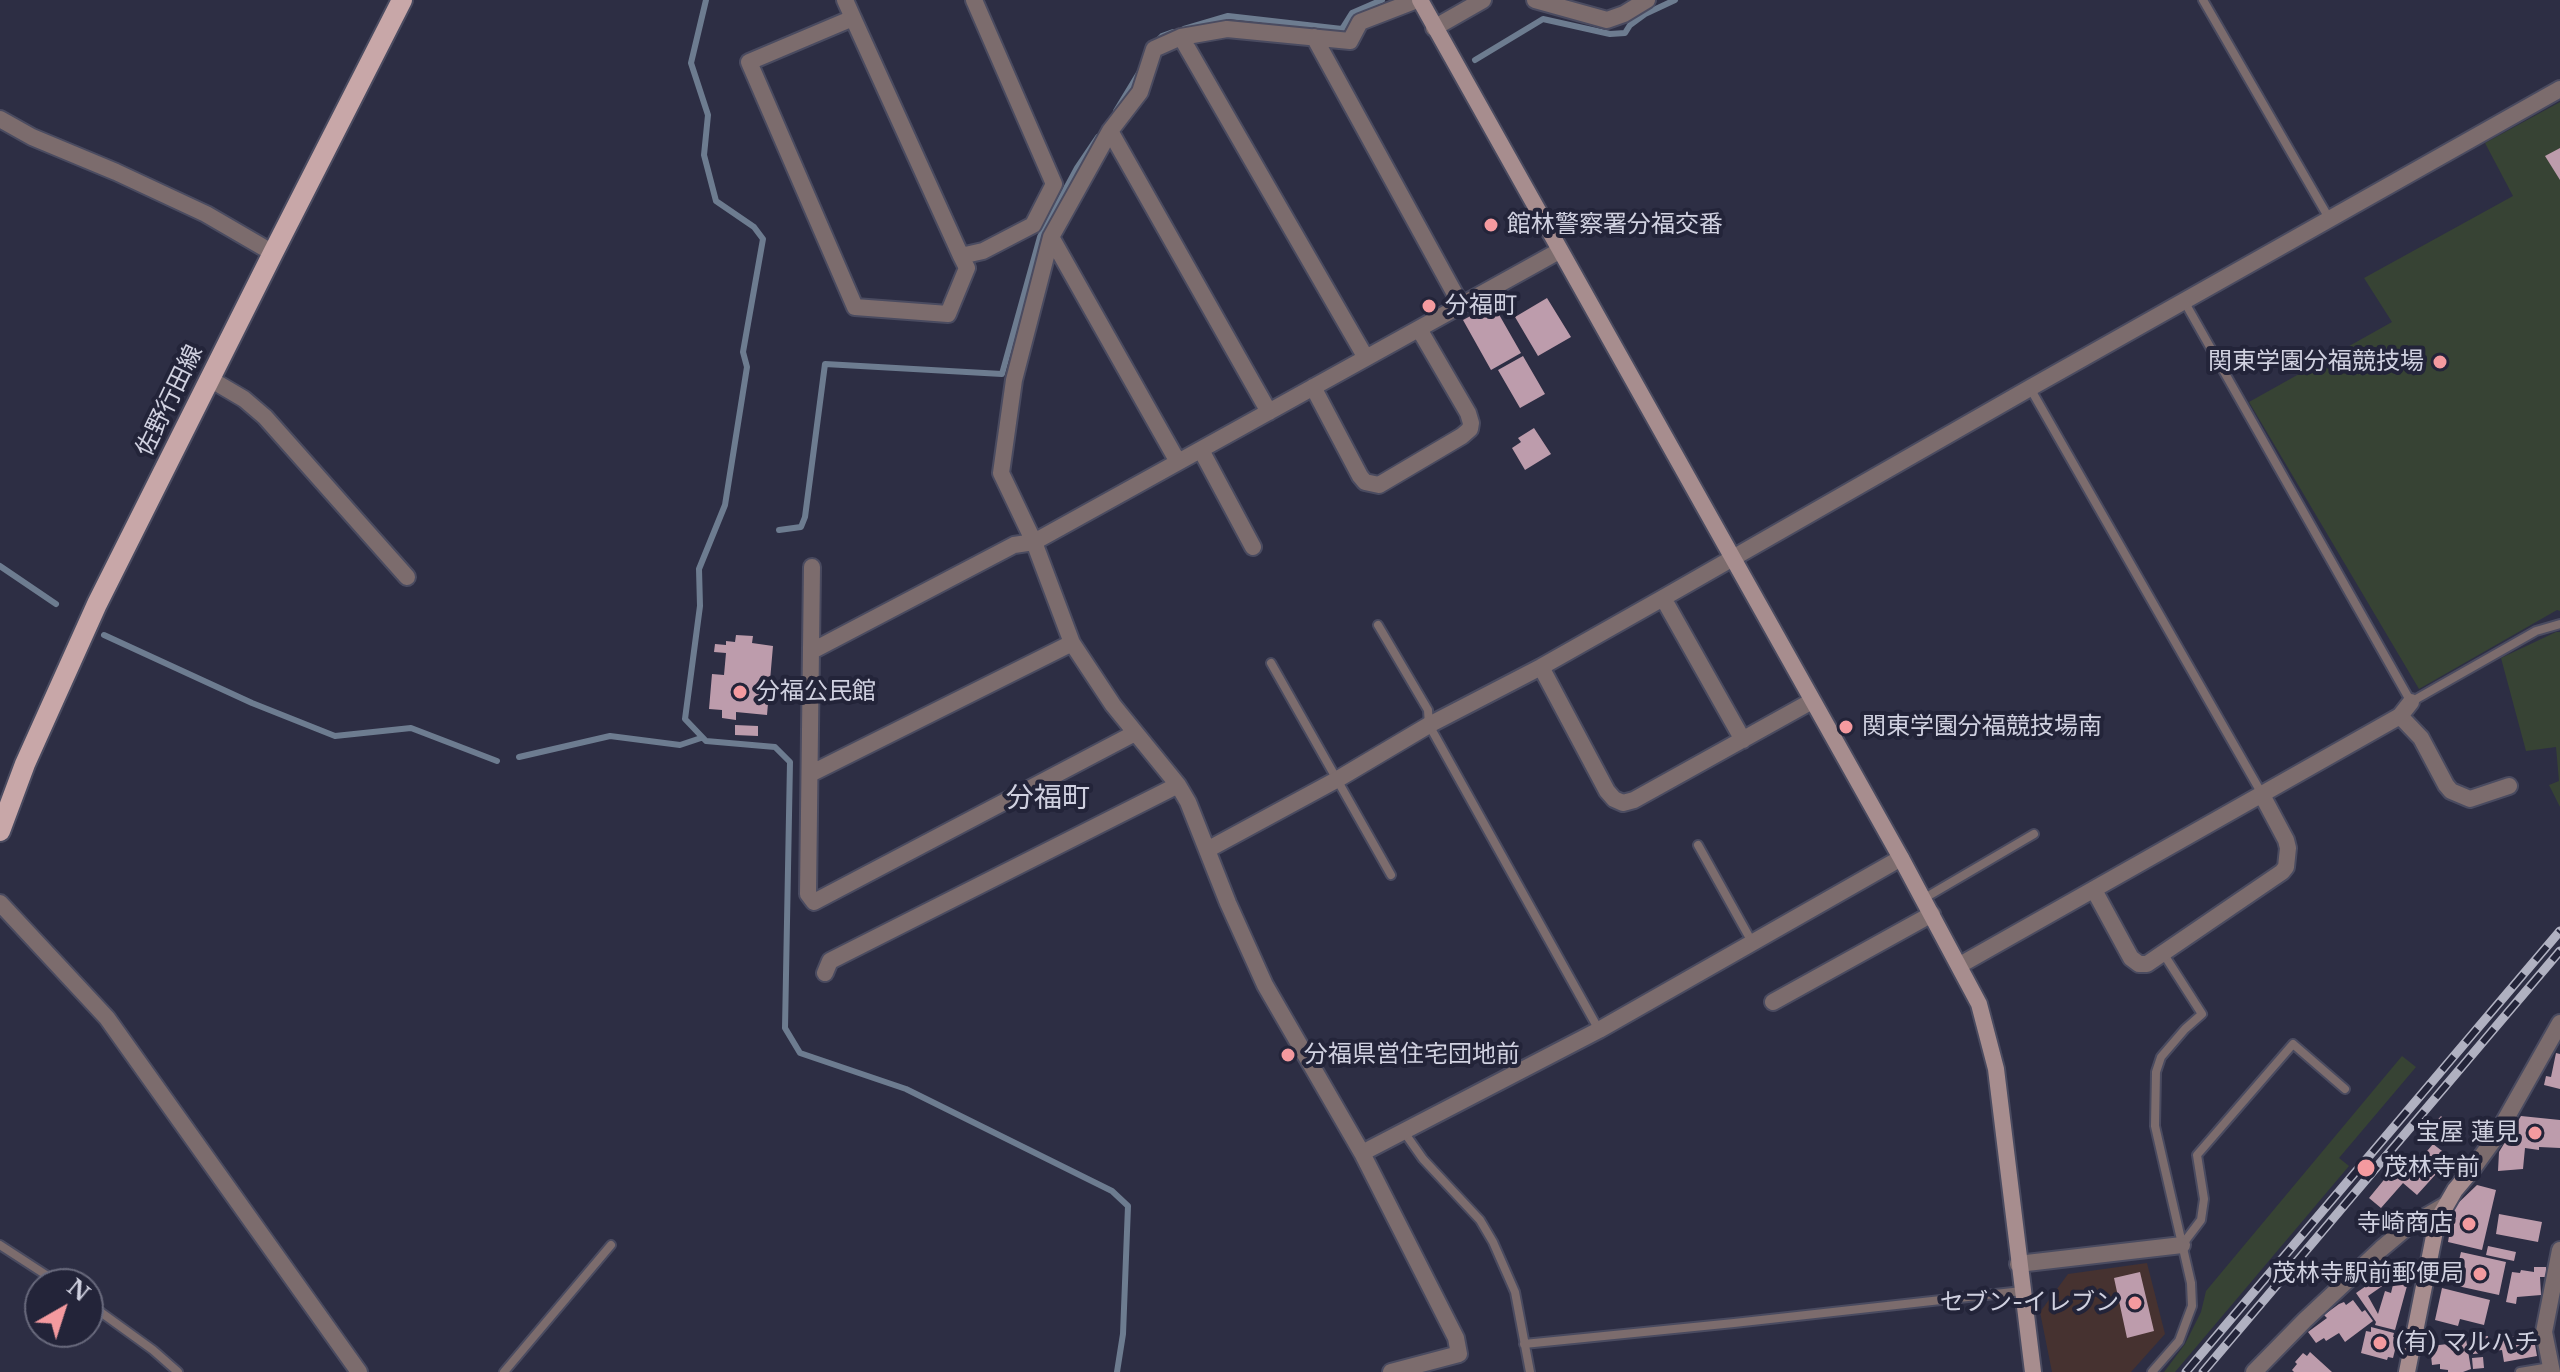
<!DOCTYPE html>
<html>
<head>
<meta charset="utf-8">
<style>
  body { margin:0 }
  #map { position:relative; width:2560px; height:1372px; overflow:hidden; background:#2d2e44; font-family:"Libre Baskerville",serif }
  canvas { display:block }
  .north { position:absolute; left:24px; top:1268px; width:80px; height:80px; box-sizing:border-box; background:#232439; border:2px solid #68697c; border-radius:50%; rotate:39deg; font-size:22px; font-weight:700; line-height:32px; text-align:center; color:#d0d1e0 }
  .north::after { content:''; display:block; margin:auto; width:28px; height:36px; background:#f49a9f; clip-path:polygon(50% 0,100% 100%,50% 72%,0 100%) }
</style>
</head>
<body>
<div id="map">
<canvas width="2560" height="1372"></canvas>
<div class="north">N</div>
</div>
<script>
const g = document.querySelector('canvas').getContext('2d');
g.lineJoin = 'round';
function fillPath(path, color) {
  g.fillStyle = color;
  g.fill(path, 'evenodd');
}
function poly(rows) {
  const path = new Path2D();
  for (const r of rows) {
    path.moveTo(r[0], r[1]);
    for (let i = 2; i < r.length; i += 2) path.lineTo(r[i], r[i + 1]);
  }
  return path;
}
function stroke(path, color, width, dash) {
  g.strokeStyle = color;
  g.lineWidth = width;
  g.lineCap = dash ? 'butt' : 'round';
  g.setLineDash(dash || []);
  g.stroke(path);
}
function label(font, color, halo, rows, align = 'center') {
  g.font = font + ' "Libre Baskerville","Noto Sans JP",serif';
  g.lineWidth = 8;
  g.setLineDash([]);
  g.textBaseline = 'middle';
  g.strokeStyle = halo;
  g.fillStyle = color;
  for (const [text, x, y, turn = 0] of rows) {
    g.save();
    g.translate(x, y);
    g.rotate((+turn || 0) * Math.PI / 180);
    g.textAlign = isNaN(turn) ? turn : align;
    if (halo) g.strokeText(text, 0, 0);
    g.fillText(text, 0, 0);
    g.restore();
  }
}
fillPath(poly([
  [2147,1263,2165,1334,2131,1372,2052,1372,2040,1312,2068,1274]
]), '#463230');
fillPath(poly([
  [2560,102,2560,611,2557,610,2419,689,2249,402,2392,322,2364,278,2513,196,2485,143],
  [2556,632,2560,632,2560,807,2549,785,2559,781,2556,747,2526,751,2501,658],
  [2402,1056,2416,1067,2339,1158,2349,1166,2175,1372,2164,1372,2185,1344,2201,1312,2206,1291]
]), '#374334');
stroke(poly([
  [706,0,691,63,708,115,704,155,716,201,754,227,763,239,743,352,747,367,725,505,699,569,700,606,685,719,706,741,775,747,790,762,785,1028,800,1053,906,1089,1112,1191,1128,1206,1123,1334,1117,1372],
  [1184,29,1228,16,1342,29,1352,13,1382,0],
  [1153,45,1162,36,1173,32],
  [1475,60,1543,19,1610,34,1625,33,1630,25,1645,14,1675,0],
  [1116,111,1139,73],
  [779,530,801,527,805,517,825,364,1002,374,1040,237,1077,168,1098,137],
  [0,566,56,604],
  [104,635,252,703,335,736,411,728,497,761],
  [519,757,610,736,680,745,701,738]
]), '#6d7c90', 6);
fillPath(poly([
  [2560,148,2560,180,2545,156],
  [1547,298,1571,337,1538,356,1515,317],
  [1493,304,1521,353,1491,370,1463,320],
  [1523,356,1545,394,1520,408,1498,370],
  [1534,428,1551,454,1525,470,1512,448,1521,442,1518,438],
  [736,635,753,636,752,643,773,646,767,715,736,712,736,720,722,718,722,710,709,709,712,674,724,675,726,653,714,652,715,644,726,645,726,641,735,642],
  [735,725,758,726,758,736,735,735],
  [2556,1053,2560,1054,2560,1089,2544,1085,2546,1076,2551,1077],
  [2441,1116,2447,1122,2426,1145,2420,1140],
  [2521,1116,2560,1120,2560,1148,2539,1147,2539,1150,2525,1148,2523,1169,2498,1171,2499,1152],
  [2433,1144,2446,1154,2432,1170,2436,1174,2417,1195,2403,1183,2381,1208,2369,1198,2406,1153,2417,1163],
  [2477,1185,2496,1190,2482,1250,2448,1242,2454,1207],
  [2499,1214,2542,1222,2538,1242,2496,1234],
  [2488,1246,2516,1252,2514,1261,2486,1255],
  [2461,1252,2506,1262,2499,1295,2453,1285],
  [2397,1260,2410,1264,2409,1270,2396,1267],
  [2534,1267,2546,1267,2546,1277,2540,1277,2541,1295,2517,1297,2516,1304,2506,1302,2512,1272,2520,1273,2521,1270,2534,1272],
  [2140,1272,2154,1331,2127,1338,2114,1278],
  [2386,1272,2391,1280,2368,1296,2378,1314,2385,1291,2391,1293,2396,1272,2410,1275,2395,1330,2375,1325,2376,1322,2356,1293],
  [2442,1288,2490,1300,2484,1325,2460,1319,2458,1326,2435,1320],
  [2353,1300,2362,1312,2365,1310,2373,1321,2345,1342,2339,1333,2326,1341,2324,1338,2316,1343,2308,1332,2327,1318,2324,1315,2339,1304,2344,1302,2346,1305],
  [2371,1327,2394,1333,2393,1337,2398,1338,2393,1358,2388,1357,2387,1360,2361,1353,2366,1331,2371,1332],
  [2533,1333,2537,1356,2504,1362,2502,1350,2494,1351,2493,1344,2500,1343,2499,1339],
  [2488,1336,2489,1346,2483,1346,2484,1353,2473,1354,2472,1337],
  [2466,1339,2471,1369,2463,1372,2448,1372,2448,1370,2440,1369,2440,1364,2432,1365,2430,1346,2457,1343,2456,1340],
  [2310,1352,2332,1372,2294,1372,2292,1370,2297,1364,2295,1362,2303,1353,2307,1356],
  [2483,1357,2484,1368,2473,1369,2472,1358]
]), '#bd9cac');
const lane = poly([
  [2203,0,2330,220],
  [2184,301,2411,702,2536,631,2560,624],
  [2030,388,2262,794],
  [1378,625,1428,710,1429,725,1599,1030],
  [1271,663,1391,875],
  [1698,845,1752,942],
  [1923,899,2034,834],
  [1404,1132,1423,1159,1480,1220,1493,1242,1515,1292,1530,1372],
  [0,1245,60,1284],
  [2182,1245,2201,1220,2204,1199,2197,1155,2293,1044,2345,1089],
  [88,1303,153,1350,178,1372],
  [1524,1344,1734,1323,2022,1291],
  [504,1372,611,1245],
  [2152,1372,2179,1341,2192,1306,2191,1283,2155,1126,2156,1072,2161,1057,2185,1029,2202,1014,2163,953],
  [2520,1372,2550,1367]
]);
const street = poly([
  [845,0,853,18,749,62,855,307,948,314,967,268,961,256,983,251,1033,225,1054,184,974,0],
  [1535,0,1607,20,1624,14,1647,0],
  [853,18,961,256],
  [1434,28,1483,0],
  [1181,37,1366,358],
  [1314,37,1461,305],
  [0,119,32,137,116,172,206,214,273,253],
  [1110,131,1269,412],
  [1051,237,1178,462],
  [210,379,244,399,265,417,407,577],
  [1313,387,1360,476,1365,482,1379,485,1462,436,1470,429,1471,423,1468,413,1419,329],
  [1201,450,1253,547],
  [812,567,808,894,814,902,1135,733],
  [1663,598,1743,740],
  [812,651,1014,545,1034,542,1559,251],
  [1541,667,1607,791,1614,799,1623,803,1634,800,1812,701],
  [2400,716,2421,738,2446,785,2451,791,2470,799,2509,786],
  [810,774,1072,643],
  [1207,850,1338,779,1429,725,1541,667,1663,598,2030,388,2560,89],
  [2094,890,2131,958,2139,964,2147,964,2282,872,2286,867,2288,848,2286,840,2262,795],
  [0,903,107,1018,359,1372],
  [1960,965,2400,716,2411,702],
  [825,973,830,961,1178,785],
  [1773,1002,1932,914],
  [1362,1153,1599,1030,1901,858],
  [2471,1171,2495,1138,2560,1023],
  [2018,1264,2182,1245],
  [1391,1372,1459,1354,1456,1338,1362,1153,1265,985,1228,903,1188,802,1178,785,1113,705,1072,643,1034,542,1001,473,1014,380,1051,237,1110,131,1140,92,1154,49,1181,37,1227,29,1350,41,1360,22,1417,0],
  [2254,1372,2305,1320,2381,1249,2406,1228,2444,1206],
  [2552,1372,2544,1332,2560,1250]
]);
const secondary = poly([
  [1420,0,1901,858,1979,1004,1996,1069,2033,1372],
  [2407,1372,2437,1221,2455,1190,2471,1171]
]);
const primary = poly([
  [0,831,25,764,97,604,273,253,402,0]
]);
stroke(lane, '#4a4b60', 12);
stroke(street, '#4a4b60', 20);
stroke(secondary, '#4a4b60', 20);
stroke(primary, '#4a4b60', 24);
stroke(lane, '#7c6c6d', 8);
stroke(street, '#7c6c6d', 16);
stroke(secondary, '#a78d8e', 16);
stroke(primary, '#c8a7a8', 20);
const rail = poly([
  [2186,1372,2560,931],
  [2203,1372,2560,951]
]);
stroke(rail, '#b0b1c1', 9);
stroke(rail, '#232439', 6, [18]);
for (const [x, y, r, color] of [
  [1491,225,8,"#f49a9f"],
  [1429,306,8,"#f49a9f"],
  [2440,362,8,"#f49a9f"],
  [740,692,8,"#f49a9f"],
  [1846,727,8,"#f49a9f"],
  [1288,1055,8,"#f49a9f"],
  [2535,1133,8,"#f49a9f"],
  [2366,1168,10,"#f49a9f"],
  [2469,1224,8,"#f49a9f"],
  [2480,1274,8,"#f49a9f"],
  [2135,1303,8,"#f49a9f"],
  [2380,1343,8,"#f49a9f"]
]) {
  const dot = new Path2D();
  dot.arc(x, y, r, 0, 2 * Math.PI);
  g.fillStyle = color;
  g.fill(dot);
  stroke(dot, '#232439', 3);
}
label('24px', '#d0d1e0', '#232439', [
  ["館林警察署分福交番",1507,225],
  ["分福町",1445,306],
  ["関東学園分福競技場",2424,362,"right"],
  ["分福公民館",756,692],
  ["関東学園分福競技場南",1862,727],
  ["分福県営住宅団地前",1304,1055],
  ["宝屋 蓮見",2519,1133,"right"],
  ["茂林寺前",2384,1168],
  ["寺崎商店",2453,1224,"right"],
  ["茂林寺駅前郵便局",2464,1274,"right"],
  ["セブン-イレブン",2119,1303,"right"],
  ["(有) マルハチ",2396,1343]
], 'left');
label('24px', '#d0d1e0', '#232439', [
  ["佐野行田線",170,401,-64]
]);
label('28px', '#d0d1e0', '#232439', [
  ["分福町",1048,799]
]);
</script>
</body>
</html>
